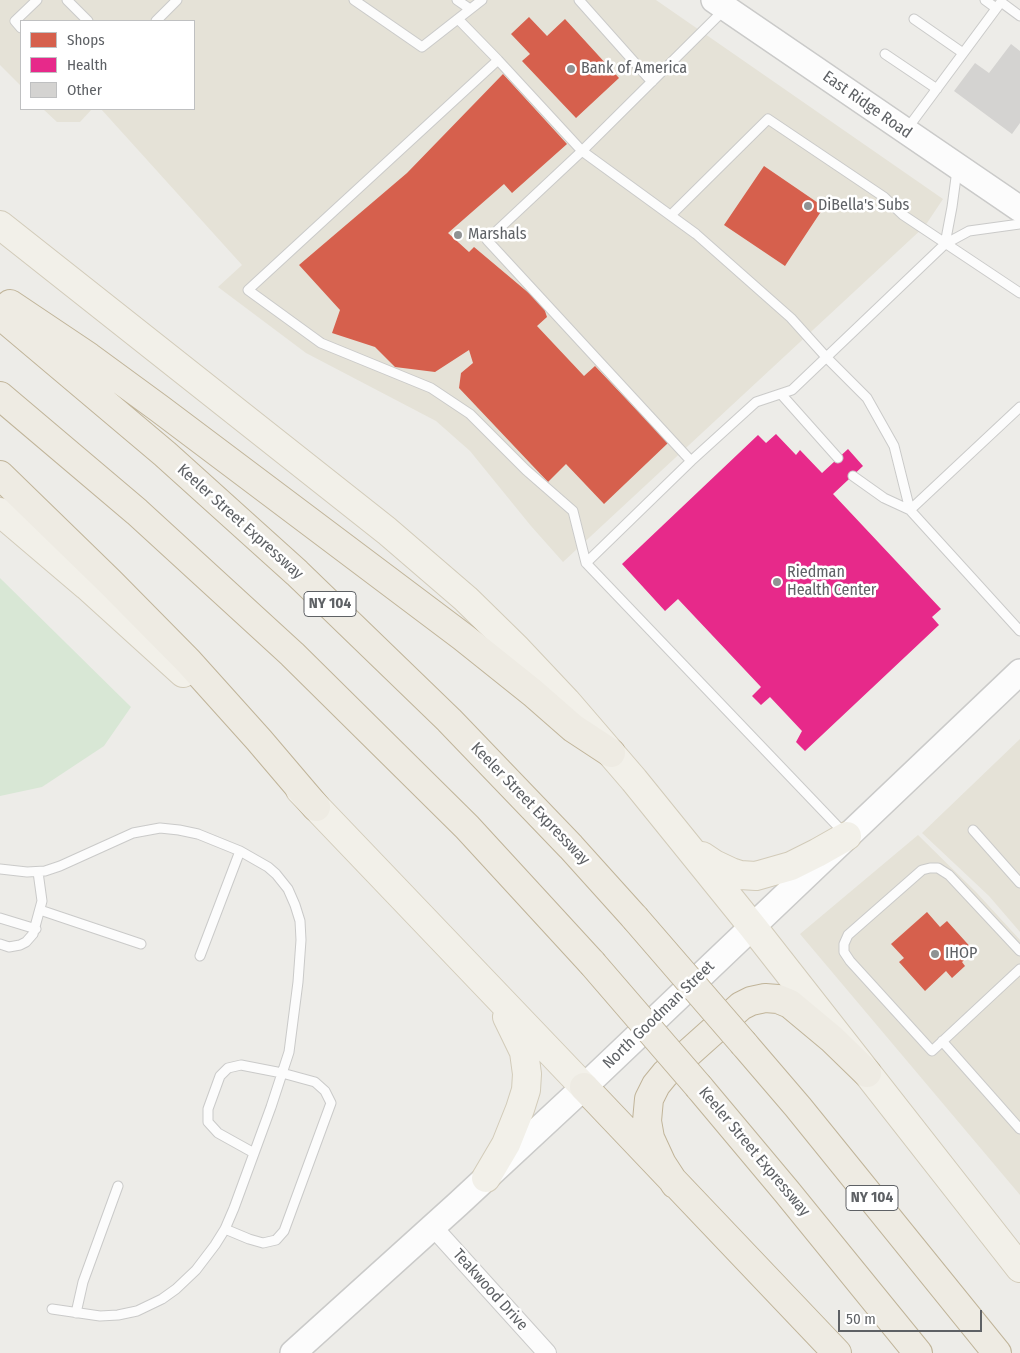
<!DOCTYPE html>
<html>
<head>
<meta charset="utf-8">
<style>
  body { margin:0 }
  #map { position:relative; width:1020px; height:1353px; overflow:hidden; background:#edece8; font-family:"Fira Sans Condensed",sans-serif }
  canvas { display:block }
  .legend { position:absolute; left:20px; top:20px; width:175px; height:90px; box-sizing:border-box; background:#fff; border:1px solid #bfc0c1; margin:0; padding:6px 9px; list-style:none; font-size:15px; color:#5e6165 }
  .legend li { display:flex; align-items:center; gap:10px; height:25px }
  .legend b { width:25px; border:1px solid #bfc0c1 }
  .scale { position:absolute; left:838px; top:1310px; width:144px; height:22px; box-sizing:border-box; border:2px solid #5e6165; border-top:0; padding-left:6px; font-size:15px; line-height:18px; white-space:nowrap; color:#5e6165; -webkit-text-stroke:4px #fff; paint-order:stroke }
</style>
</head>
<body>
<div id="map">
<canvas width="1020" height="1353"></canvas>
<ul class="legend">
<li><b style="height:14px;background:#d6604d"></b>Shops</li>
<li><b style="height:14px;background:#e7298a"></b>Health</li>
<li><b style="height:14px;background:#d4d3d1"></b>Other</li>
</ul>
<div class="scale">50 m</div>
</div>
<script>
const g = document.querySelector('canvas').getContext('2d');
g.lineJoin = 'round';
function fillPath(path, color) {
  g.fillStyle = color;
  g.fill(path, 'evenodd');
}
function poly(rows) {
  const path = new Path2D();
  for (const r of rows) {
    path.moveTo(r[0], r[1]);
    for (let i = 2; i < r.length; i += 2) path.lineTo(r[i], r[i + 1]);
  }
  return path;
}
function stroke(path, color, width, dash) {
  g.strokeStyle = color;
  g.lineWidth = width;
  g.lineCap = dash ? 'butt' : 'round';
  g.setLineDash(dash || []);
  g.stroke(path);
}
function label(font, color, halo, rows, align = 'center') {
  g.font = font + ' "Fira Sans Condensed",sans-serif';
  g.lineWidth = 5;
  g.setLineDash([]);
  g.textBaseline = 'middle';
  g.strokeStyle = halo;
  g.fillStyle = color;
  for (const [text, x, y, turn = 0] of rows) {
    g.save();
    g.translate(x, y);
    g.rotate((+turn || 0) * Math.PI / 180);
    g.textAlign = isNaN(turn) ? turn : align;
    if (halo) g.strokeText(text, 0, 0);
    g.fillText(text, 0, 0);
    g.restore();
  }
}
fillPath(poly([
  [0,0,656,0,943,199,925,226,563,562,531,526,470,451,436,421,306,353,218,287,242,265,101,109,194,109,194,21,21,21,21,86,0,65],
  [43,109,92,109,80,122,57,122],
  [1020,739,1020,932,989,896,922,833],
  [918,835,976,892,1020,940,1020,1195,800,934]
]), '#e5e2d7');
fillPath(poly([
  [0,578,131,707,104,746,42,787,0,796]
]), '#d8e7d5');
fillPath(poly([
  [529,17,547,36,565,19,619,78,576,118,522,61,530,54,511,34],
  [503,74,567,144,512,193,504,184,448,233,469,252,474,247,543,305,547,317,537,326,584,376,595,366,668,443,604,504,566,464,548,482,459,388,461,373,473,363,469,350,435,372,395,367,375,347,332,333,340,310,299,265,407,173],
  [764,166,824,207,785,266,724,225],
  [927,912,940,927,947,921,974,951,962,962,965,966,952,978,946,971,925,991,899,962,904,958,891,944]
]), '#d6604d');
fillPath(poly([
  [776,434,796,455,800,450,822,473,848,449,863,466,833,494,941,609,932,617,939,625,805,751,796,742,802,731,770,697,761,705,752,696,761,687,678,599,665,611,622,564,758,435,766,443]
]), '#e7298a');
fillPath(poly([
  [1011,44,1020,51,1020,123,1012,134,954,91,975,63,989,73]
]), '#d4d3d1');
const service = poly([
  [67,0,88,21],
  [354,0,422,47,482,0],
  [457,0,470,9],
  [579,0,652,82],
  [985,0,996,8],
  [458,19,498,60,582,151,696,234,791,318,827,358,867,398,894,446,910,510,1020,631],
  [914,19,963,53],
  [156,21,177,0],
  [21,28,15,21,37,0],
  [885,54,937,89],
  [498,60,248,290,321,343,431,388,470,414,526,470,573,511,586,563,845,834],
  [907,129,1001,2,1020,16],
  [671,215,768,119,884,197,903,215,1020,293],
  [945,244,952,207,957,170],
  [781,394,838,458],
  [691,461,487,240,582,151,725,9],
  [853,476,884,498,910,510,1020,407],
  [586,563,691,461,756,402,792,390,945,244,969,231,1020,224],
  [973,830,1020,883],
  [0,869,27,872,45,871,60,866,133,833,160,828,179,830,198,834,240,851,268,867,276,874,288,889,295,905,300,921,301,940,298,982,289,1052,271,1107,234,1208,225,1229,215,1245,196,1270,176,1289,162,1299,137,1311,118,1315,100,1316,52,1309],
  [40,910,141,944],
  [0,918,36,929],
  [0,944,9,947,20,945,26,942,33,934,42,901,38,872],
  [1020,951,949,875,938,868,930,868,922,870,848,935,844,944,844,952,850,961,932,1051,1020,969],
  [200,956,240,851],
  [942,1041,1020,1129],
  [225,1229,249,1239,263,1243,276,1240,284,1231,331,1103,325,1091,315,1082,282,1073,241,1065,228,1068,220,1076,208,1109,208,1122,218,1133,254,1153],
  [76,1313,83,1282,118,1186]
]);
const minor = poly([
  [433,1227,547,1353]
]);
const secondary = poly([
  [714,0,1020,209],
  [293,1353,458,1204,584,1087,1020,672]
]);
const primary = poly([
  [0,225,387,531,466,599,517,649,566,701,634,780,752,926,1020,1268],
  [0,512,87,586,183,673],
  [300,790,584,1087],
  [702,856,714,864,731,872,740,875,756,876,791,866,817,853,847,836],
  [486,1178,506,1144,520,1109,526,1090,527,1074,524,1052,507,1017]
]);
const motorway = poly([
  [10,304,89,357,160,409,463,637,533,693,573,728,611,753],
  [0,315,165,454,297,573,449,720,571,847,635,918],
  [0,396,137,512,292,654,467,827,592,963],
  [0,475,110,582,188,661,259,740,316,807],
  [744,1044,798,1107,997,1353],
  [584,1087,837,1353],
  [699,1087,787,1192,918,1353],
  [675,1184,662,1164,650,1138,647,1121,649,1099,656,1085,665,1074,741,1006,751,1001,765,998,778,999,790,1004,832,1039,867,1073]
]);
stroke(service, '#cacac9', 11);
stroke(minor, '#cacac9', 20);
stroke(secondary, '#cacac9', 28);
stroke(primary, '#d2cbb9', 30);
stroke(motorway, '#c0b499', 30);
stroke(service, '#fcfcfc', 9);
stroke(minor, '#fcfcfc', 18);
stroke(secondary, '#fcfcfc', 25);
stroke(primary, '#f2f0e9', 28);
stroke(motorway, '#eeebe3', 28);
const motorwayBridge = poly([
  [635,918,744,1044],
  [592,963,699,1087]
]);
stroke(motorwayBridge, '#c0b499', 30, []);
stroke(motorwayBridge, '#eeebe3', 28);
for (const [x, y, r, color] of [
  [571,69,5,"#909293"],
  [808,206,5,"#909293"],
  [458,235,5,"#909293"],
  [777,582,5,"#909293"],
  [935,954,5,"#909293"]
]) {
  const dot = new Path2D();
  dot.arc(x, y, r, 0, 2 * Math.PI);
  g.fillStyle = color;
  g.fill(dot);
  stroke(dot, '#fff', 2);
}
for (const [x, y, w] of [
  [330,604,52],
  [872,1198,52]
]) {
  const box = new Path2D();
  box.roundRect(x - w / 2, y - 12.5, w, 25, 4);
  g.fillStyle = '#fff';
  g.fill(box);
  stroke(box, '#5e6165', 1);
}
label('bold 15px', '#5e6165', null, [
  ["NY 104",330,604],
  ["NY 104",872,1198]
]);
label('16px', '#5e6165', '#fff', [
  ["Bank of America",581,69],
  ["DiBella's Subs",818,206],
  ["Marshals",468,235],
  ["Riedman",787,573],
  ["Health Center",787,591],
  ["IHOP",945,954]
], 'left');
label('16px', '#5e6165', '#fff', [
  ["East Ridge Road",867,105,35],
  ["Keeler Street Expressway",240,522,42],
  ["Keeler Street Expressway",530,804,46],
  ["North Goodman Street",659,1015,-44],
  ["Keeler Street Expressway",754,1152,50],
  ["Teakwood Drive",490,1290,48]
]);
</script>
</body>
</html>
